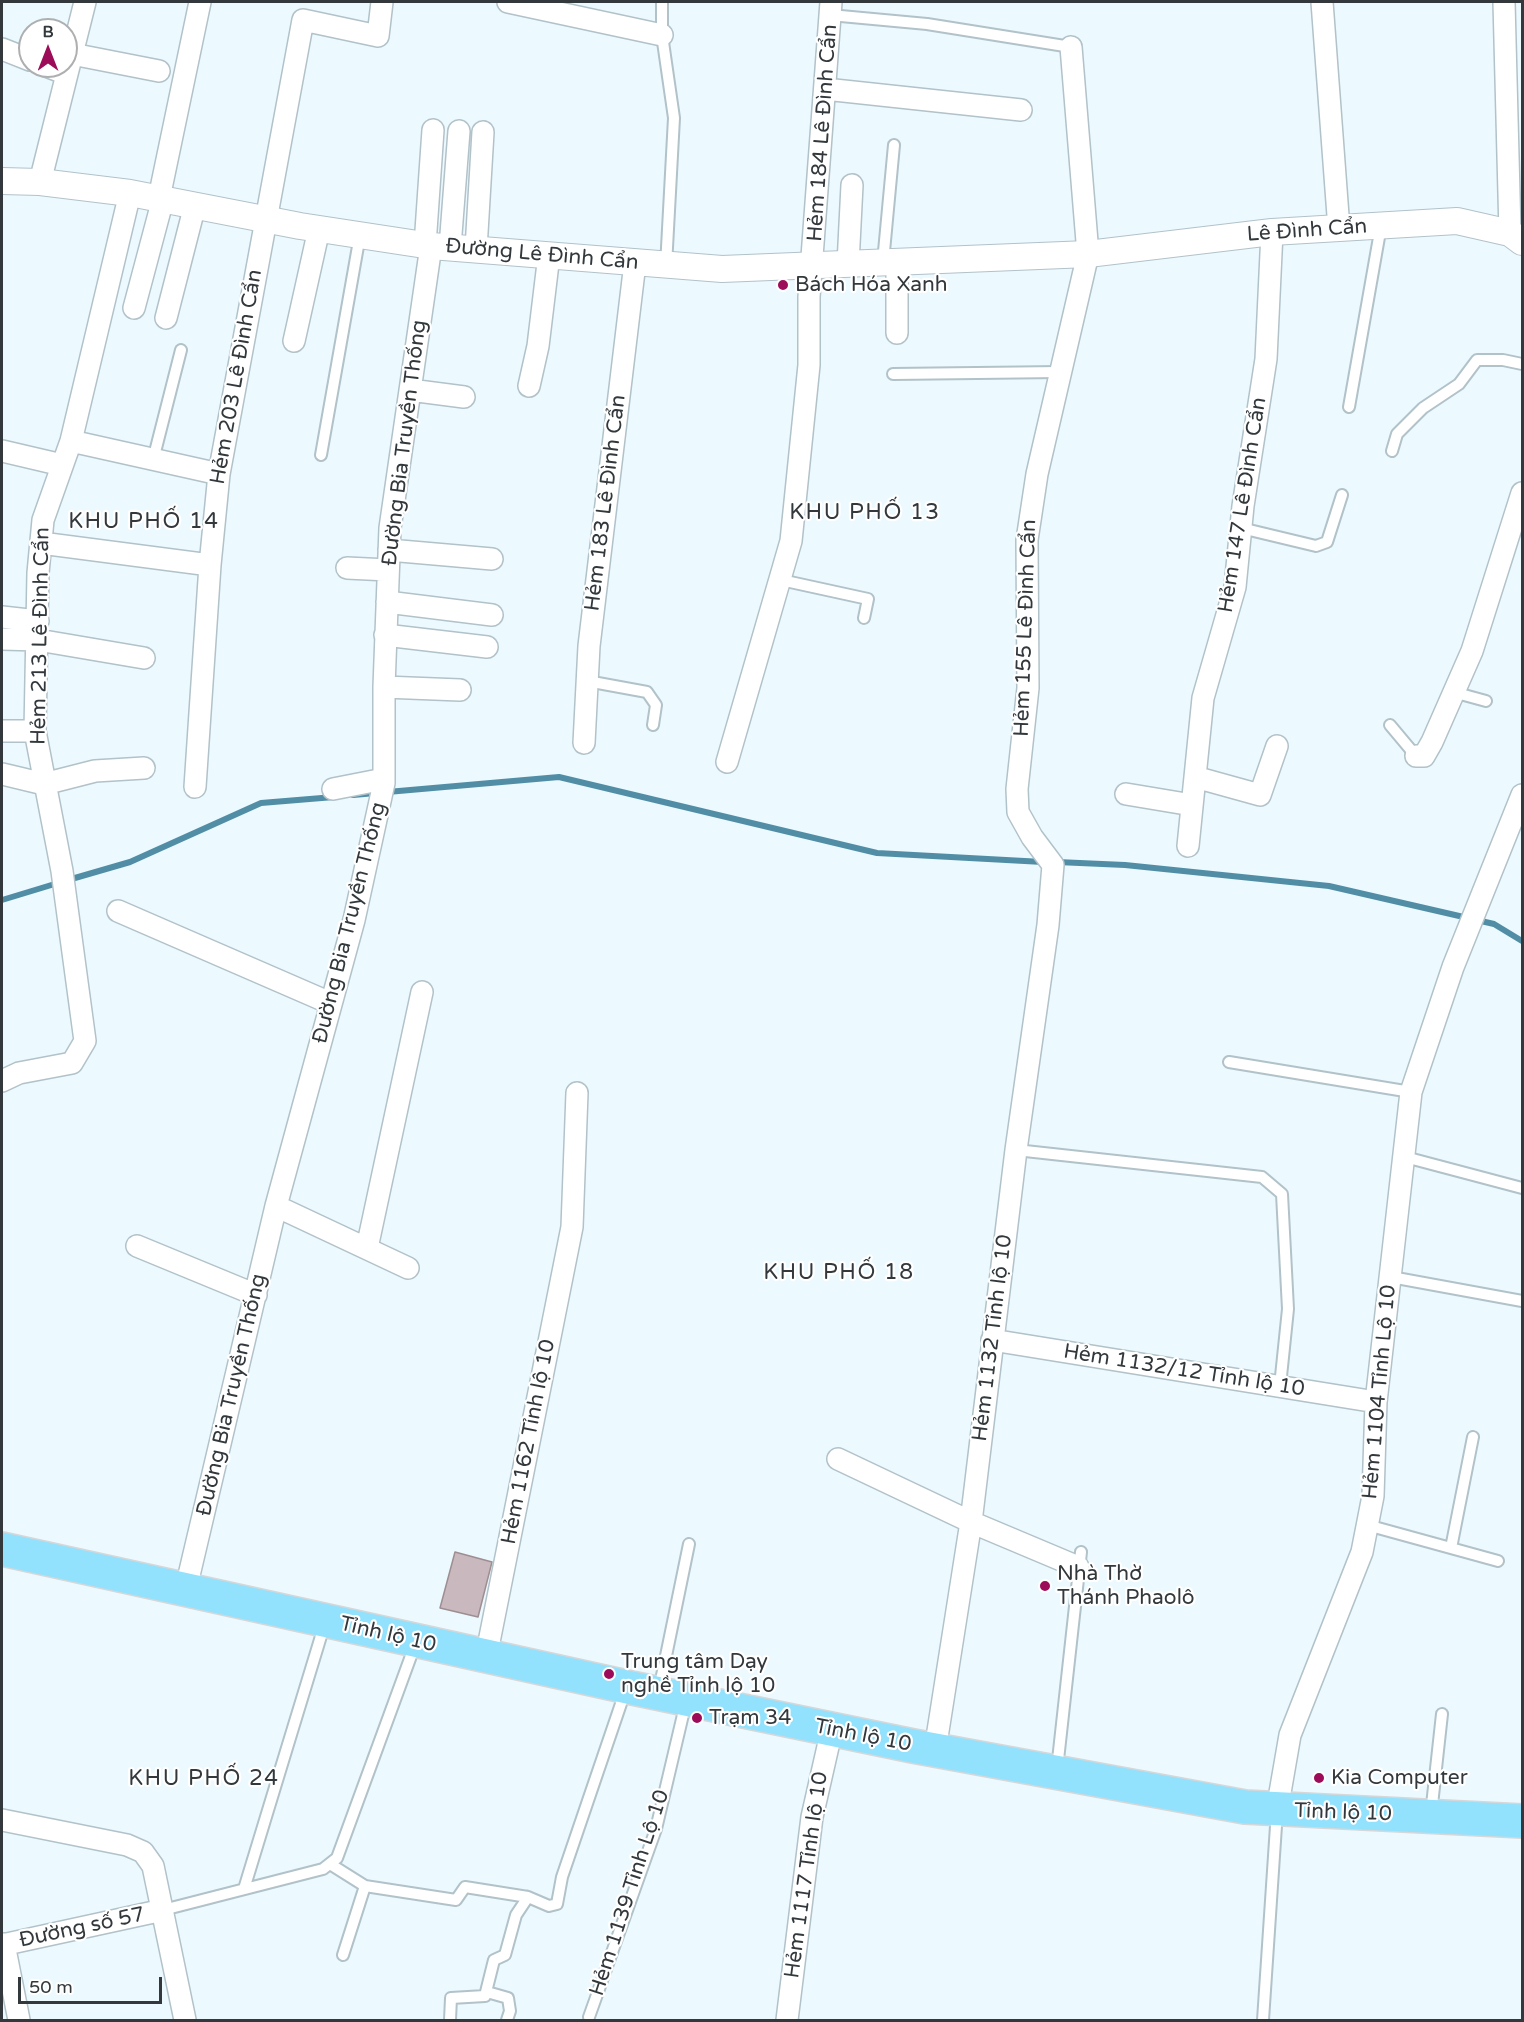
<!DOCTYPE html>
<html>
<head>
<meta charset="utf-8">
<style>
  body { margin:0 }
  #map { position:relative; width:1524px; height:2022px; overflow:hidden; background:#ecf9ff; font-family:"Varela Round",sans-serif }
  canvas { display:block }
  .frame { position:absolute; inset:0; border:3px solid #32383b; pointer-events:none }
  .north { position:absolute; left:18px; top:18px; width:60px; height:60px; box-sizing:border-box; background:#fff; border:2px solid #adafb1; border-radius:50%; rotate:0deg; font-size:16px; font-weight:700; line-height:24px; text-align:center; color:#32383b }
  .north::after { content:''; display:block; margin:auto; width:21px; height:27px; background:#9d0c58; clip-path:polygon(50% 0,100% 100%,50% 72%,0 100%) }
  .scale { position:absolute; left:18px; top:1977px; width:144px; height:27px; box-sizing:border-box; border:3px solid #32383b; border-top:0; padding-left:8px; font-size:18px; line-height:21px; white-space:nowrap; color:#32383b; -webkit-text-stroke:4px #fff; paint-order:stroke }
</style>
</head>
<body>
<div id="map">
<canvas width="1524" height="2022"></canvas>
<div class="frame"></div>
<div class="north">B</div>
<div class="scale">50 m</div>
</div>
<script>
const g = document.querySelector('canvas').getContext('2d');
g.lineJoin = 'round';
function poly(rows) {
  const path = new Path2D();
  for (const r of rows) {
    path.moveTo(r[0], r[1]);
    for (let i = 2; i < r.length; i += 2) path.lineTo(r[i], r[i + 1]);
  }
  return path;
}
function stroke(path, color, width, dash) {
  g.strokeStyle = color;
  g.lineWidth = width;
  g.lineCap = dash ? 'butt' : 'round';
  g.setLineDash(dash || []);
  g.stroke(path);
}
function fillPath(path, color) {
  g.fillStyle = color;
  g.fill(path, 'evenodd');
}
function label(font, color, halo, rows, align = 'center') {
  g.font = font + ' "Varela Round",sans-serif';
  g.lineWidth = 4.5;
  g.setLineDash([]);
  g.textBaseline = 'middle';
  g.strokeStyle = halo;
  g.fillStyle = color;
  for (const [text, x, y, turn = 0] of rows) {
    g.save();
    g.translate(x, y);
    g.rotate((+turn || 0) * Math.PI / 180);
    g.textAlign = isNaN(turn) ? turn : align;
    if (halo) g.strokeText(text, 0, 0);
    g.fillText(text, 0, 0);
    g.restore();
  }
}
stroke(poly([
  [353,795,559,777,877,853,1043,862],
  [1057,862,1125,865,1329,886,1494,924,1522,941],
  [68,880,130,862,261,803,334,797],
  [2,900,58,883]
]), '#518ea6', 6);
const building = poly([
  [455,1552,492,1562,478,1617,440,1608,455,1552]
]);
fillPath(building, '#c9b9be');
stroke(building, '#9d8e92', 1.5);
const service = poly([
  [662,2,662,35,674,118,666,266],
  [830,15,927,24,1071,47],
  [883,262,894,145],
  [893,374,1060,372],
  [1349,407,1381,226],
  [1392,451,1397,434,1423,408,1459,384,1477,360,1503,360,1522,364],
  [321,455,360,235],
  [153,460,181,350],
  [1241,528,1316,546,1327,542,1342,495],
  [781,580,868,599,864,618],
  [587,681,647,692,656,705,653,725],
  [1453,692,1486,701],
  [1390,725,1416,756],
  [1229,1062,1411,1092],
  [1016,1150,1262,1177,1282,1194,1288,1309,1280,1386],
  [1405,1157,1522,1188],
  [1391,1277,1522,1301],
  [1367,1525,1498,1561],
  [1451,1548,1473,1437],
  [659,1690,689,1544],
  [1057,1769,1081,1552],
  [1431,1814,1442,1714],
  [330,1864,365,1886,456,1900,465,1887,528,1897],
  [244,1889,325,1623],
  [163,1910,323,1869,337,1858,415,1645],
  [343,1955,365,1886],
  [487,1992,508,1998,510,2011,507,2020],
  [589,2017,656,1829,686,1702],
  [450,2020,451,1998,485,1996,494,1960,505,1955,516,1915,528,1897,549,1906,557,1904,562,1877,626,1689],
  [1263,2020,1277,1811]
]);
const minor = poly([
  [508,2,662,35],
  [1322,2,1339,229],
  [1504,2,1510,233],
  [2,49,30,60],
  [72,54,159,71],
  [46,66,67,74],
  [825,89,1021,110],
  [40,182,85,2],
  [159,198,200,2],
  [425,245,433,130],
  [450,247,459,131],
  [476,249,483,132],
  [897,262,897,333],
  [848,264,852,185],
  [134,308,163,199],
  [166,318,195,205],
  [294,341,319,229],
  [529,386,538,346,549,255],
  [410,390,464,397],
  [71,441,219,474],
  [2,451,62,465],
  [41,543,210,565],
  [389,550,492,559],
  [347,568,388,570],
  [387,602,492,615],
  [2,617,38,621],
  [385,635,487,647],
  [2,639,38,640,144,658],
  [384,687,460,690],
  [2,731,35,731],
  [584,743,589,646,635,263],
  [1416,756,1424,756,1432,742,1472,651,1522,493],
  [727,762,791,541,809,365,809,297,831,2],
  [2,774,44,784,95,771,144,768],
  [1195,777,1260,795,1277,746],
  [195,787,210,565,219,474,303,20,378,36,382,2],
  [333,789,384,779],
  [1126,794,1192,805],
  [1188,846,1203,698,1235,587,1243,506,1266,359,1272,232],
  [118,911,330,1003],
  [2,1081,19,1073,72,1063,85,1041,62,871,35,731,38,573,43,520,71,441,130,193],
  [276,1206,408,1268],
  [137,1246,256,1295],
  [367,1248,422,992],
  [992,1340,1376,1402],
  [838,1459,971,1522,1078,1567],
  [186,1588,276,1206,354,920,384,783,384,687,390,528,431,246],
  [486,1657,572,1227,577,1093],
  [935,1750,971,1522,1016,1150,1048,925,1053,865,1032,837,1018,812,1017,789,1028,688,1027,540,1037,474,1088,254,1071,47],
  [1277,1810,1290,1735,1362,1552,1373,1496,1376,1402,1411,1092,1453,967,1522,795],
  [2,1820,127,1845,143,1852,153,1866,185,2020],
  [4,1944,19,2020],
  [2,1945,163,1910],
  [787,2020,812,1817,832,1729]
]);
const tertiary = poly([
  [2,181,40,182,130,193,300,226,431,246,722,269,1088,254,1272,232,1457,221,1510,233,1522,242]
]);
const primary = poly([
  [2,1549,627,1687,913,1746,1245,1807,1522,1821]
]);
stroke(service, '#b2c2c9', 14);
stroke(minor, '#b2c2c9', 24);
stroke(tertiary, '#b2c2c9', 28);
stroke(primary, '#d6d7d8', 36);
stroke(service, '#fff', 10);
stroke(minor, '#fff', 21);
stroke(tertiary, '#fff', 26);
stroke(primary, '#92e1fd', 33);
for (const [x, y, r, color] of [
  [783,285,6,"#9d0c58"],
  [1045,1586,6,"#9d0c58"],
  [609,1674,6,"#9d0c58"],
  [697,1718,6,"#9d0c58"],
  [1319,1778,6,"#9d0c58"]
]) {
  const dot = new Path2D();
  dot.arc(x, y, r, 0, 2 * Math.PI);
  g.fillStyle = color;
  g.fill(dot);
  stroke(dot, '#fff', 2);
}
label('21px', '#32383b', '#fff', [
  ["Hẻm 184 Lê Đình Cẩn",823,133,-86],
  ["Lê Đình Cẩn",1307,231,-4],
  ["Đường Lê Đình Cẩn",542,255,5],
  ["Hẻm 203 Lê Đình Cẩn",237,377,-80],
  ["Đường Bia Truyền Thống",405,443,-83],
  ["Hẻm 183 Lê Đình Cẩn",606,503,-83],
  ["Hẻm 147 Lê Đình Cẩn",1243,505,-81],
  ["Hẻm 155 Lê Đình Cẩn",1026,628,-88],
  ["Hẻm 213 Lê Đình Cẩn",41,636,-89],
  ["Đường Bia Truyền Thống",350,923,-76],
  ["Hẻm 1132 Tỉnh lộ 10",993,1338,-83],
  ["Hẻm 1132/12 Tỉnh lộ 10",1184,1371,9],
  ["Hẻm 1104 Tỉnh Lộ 10",1380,1392,-85],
  ["Đường Bia Truyền Thống",232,1395,-77],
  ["Hẻm 1162 Tỉnh lộ 10",529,1442,-79],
  ["Tỉnh lộ 10",388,1635,13],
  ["Tỉnh lộ 10",863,1736,11],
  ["Tỉnh lộ 10",1343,1813,2],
  ["Hẻm 1117 Tỉnh lộ 10",807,1875,-82],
  ["Hẻm 1139 Tỉnh Lộ 10",630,1893,-72],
  ["Đường số 57",82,1928,-12]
]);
label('21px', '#32383b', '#fff', [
  ["Bách Hóa Xanh",795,285],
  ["Nhà Thờ",1057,1574],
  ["Thánh Phaolô",1057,1598],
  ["Trung tâm Dạy",621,1662],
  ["nghề Tỉnh lộ 10",621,1686],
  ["Trạm 34",709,1718],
  ["Kia Computer",1331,1778]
], 'left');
g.letterSpacing = '1.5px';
label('22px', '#32383b', '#fff', [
  ["KHU PHỐ 13",865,513],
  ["KHU PHỐ 14",144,522],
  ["KHU PHỐ 18",839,1273],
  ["KHU PHỐ 24",204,1779]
]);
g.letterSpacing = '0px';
</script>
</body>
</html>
